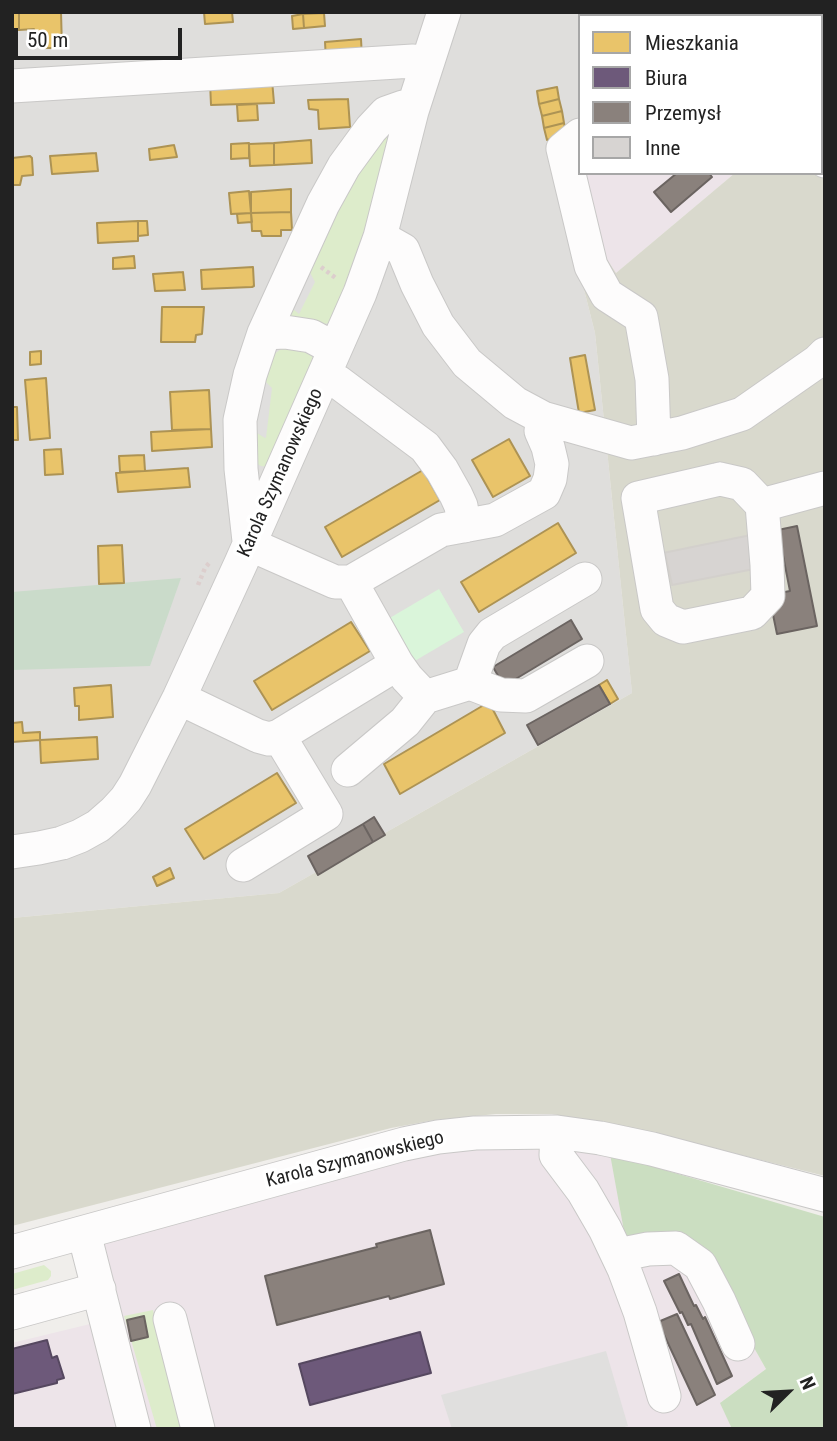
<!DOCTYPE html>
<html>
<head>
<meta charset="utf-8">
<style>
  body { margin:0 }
  #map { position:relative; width:837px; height:1441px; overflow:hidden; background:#f0eeeb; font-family:"Roboto Condensed",sans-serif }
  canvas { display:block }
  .frame { position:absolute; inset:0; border:14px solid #222; pointer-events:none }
  .legend { position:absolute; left:578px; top:14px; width:245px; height:161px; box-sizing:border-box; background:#fff; border:2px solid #a7a7a7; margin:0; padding:9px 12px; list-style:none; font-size:21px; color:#222 }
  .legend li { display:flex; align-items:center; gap:14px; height:35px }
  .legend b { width:35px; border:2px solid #a7a7a7 }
  .north { position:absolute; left:753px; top:1357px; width:70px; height:70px; -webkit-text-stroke:5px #fff; paint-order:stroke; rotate:66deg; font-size:19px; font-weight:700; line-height:28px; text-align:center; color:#222 }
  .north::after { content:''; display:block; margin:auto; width:24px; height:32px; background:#222; clip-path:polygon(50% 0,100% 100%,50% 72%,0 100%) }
  .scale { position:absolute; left:14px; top:28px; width:168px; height:32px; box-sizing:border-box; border:4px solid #222; border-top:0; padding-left:9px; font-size:21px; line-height:24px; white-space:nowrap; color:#222; -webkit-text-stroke:5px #fff; paint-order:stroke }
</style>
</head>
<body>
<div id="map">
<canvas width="837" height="1441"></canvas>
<div class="frame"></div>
<ul class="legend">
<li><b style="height:19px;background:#e9c46a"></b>Mieszkania</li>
<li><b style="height:19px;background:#6d597a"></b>Biura</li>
<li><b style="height:19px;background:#8a817c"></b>Przemysł</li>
<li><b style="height:19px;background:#d7d4d2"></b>Inne</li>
</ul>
<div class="north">N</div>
<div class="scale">50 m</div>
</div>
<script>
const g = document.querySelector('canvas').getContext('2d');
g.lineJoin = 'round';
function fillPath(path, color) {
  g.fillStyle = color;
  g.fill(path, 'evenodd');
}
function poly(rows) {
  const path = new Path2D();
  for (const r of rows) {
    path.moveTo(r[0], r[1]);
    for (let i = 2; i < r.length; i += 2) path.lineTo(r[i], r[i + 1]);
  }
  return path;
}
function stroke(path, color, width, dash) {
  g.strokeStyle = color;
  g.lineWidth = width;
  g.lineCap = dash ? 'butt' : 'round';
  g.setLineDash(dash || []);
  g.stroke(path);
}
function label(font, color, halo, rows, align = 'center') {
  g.font = font + ' "Roboto Condensed",sans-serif';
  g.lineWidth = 7;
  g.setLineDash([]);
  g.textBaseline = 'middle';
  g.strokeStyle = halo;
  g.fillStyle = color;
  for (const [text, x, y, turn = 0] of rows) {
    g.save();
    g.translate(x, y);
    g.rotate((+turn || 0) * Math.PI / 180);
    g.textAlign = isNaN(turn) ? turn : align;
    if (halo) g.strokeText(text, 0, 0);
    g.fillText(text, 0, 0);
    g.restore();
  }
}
fillPath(poly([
  [12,12,706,12,709,16,580,16,580,130,550,155,595,333,632,693,279,893,12,918]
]), '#dfdedc');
fillPath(poly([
  [585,173,735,173,616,273,597,244],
  [461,1146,610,1154,702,1256,766,1369,721,1402,732,1429,12,1429,12,1343,123,1316,100,1238,213,1214]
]), '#ede4e9');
fillPath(poly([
  [550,155,580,173,597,244,616,273,735,173,821,173,825,170,825,1176,637,1129,552,1114,496,1114,435,1120,391,1128,12,1226,12,918,279,893,632,693,595,333]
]), '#d9d9cd');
fillPath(poly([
  [394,123,369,239,329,323,316,326,280,320,286,303,300,313,305,263,323,221],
  [285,346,309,352,315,361,269,467,261,466,254,462,249,428,265,438,260,376,273,355],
  [44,1265,51,1271,51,1276,48,1280,12,1290,12,1274],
  [153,1310,181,1429,157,1429,124,1316]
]), '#ddeccb');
fillPath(poly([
  [610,1154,825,1217,825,1429,732,1429,720,1403,766,1369,702,1256,626,1242]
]), '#cbdec1');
fillPath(poly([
  [181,578,150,666,12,670,12,592]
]), '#cadbca');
fillPath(poly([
  [439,589,464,632,413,662,388,619]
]), '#daf5da');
fillPath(poly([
  [802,12,825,12,825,147,821,142,821,16,798,16],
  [305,263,315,282,299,314,286,303],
  [260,376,272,388,266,438,249,428],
  [606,1351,628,1426,617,1429,452,1429,441,1395]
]), '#e0dfde');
const homes = poly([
  [12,12,19,12,19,30,12,30,12,12],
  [19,12,61,12,62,48,43,48,42,38,36,37,34,29,19,30,19,12],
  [204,12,232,12,233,22,205,24,204,12],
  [644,12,678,12,674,16,647,16,644,12],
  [324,13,325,26,304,28,303,14,324,13],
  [303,14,304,28,293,29,292,16,303,14],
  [361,39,362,58,326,60,325,42,361,39],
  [272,80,274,103,211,105,210,82,272,80],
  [557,87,559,99,539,104,537,91,557,87],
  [348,99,350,127,319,129,318,110,309,109,308,100,348,99],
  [559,99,562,111,542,116,539,104,559,99],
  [257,104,258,120,238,121,237,105,257,104],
  [562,111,564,123,544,128,542,116,562,111],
  [564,123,567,136,547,140,544,128,564,123],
  [311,140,312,163,274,165,274,143,311,140],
  [249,143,249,158,231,159,231,144,249,143],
  [274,143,274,165,250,166,249,144,274,143],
  [174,145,177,157,150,160,149,149,174,145],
  [96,153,98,171,52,174,50,156,96,153],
  [30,156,32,158,33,175,22,176,20,185,12,185,12,158,30,156],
  [291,189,291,212,251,213,251,192,291,189],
  [249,191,251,213,231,214,229,193,249,191],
  [291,212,292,230,281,230,281,236,262,236,261,231,252,231,251,213,291,212],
  [251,213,252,222,238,223,237,214,251,213],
  [138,221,138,241,98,243,97,223,138,221],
  [138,221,147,221,148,235,138,236,138,221],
  [134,256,135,268,113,269,113,258,134,256],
  [253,267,254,286,252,287,202,289,201,270,253,267],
  [183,272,185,290,155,291,153,274,183,272],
  [162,307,204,307,202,334,196,335,195,342,161,342,162,307],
  [41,351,41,364,30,365,30,352,41,351],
  [585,355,595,410,579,413,570,358,585,355],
  [46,378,50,438,30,440,25,380,46,378],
  [209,390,211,429,172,430,170,392,209,390],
  [12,407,17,407,18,440,12,440,12,407],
  [211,429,212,447,152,451,151,432,211,429],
  [509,439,530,476,493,497,472,460,509,439],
  [61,449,63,474,45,475,44,450,61,449],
  [144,455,145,471,120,472,119,456,144,455],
  [188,468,190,487,118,492,116,473,188,468],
  [423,470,440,500,342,557,325,527,423,470],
  [558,523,576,553,479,612,461,582,558,523],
  [122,545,124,583,99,584,98,546,122,545],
  [351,622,370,651,272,710,254,681,351,622],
  [607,680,618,699,610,704,599,685,607,680],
  [111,685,113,717,79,720,79,706,75,706,74,688,111,685],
  [489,702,505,733,400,794,384,764,489,702],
  [12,715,13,723,22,722,23,733,40,732,40,740,12,742,12,715],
  [97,737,98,759,41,763,40,740,97,737],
  [277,773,296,803,204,859,185,829,277,773],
  [170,868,174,878,157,886,153,877,170,868]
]);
fillPath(homes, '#e9c46a');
stroke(homes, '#ad9354', 2);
const offices = poly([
  [420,1332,431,1373,310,1405,299,1364,420,1332],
  [47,1340,52,1358,57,1356,64,1378,57,1380,57,1383,12,1394,12,1349,47,1340]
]);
fillPath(offices, '#6d597a');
stroke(offices, '#564860', 2);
const industry = poly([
  [677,173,709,173,712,177,671,212,654,192,677,173],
  [797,526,817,626,777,634,769,595,790,591,778,530,797,526],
  [571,620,582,639,504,686,493,667,571,620],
  [599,685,610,704,538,745,527,725,599,685],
  [374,817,385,835,373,842,363,824,374,817],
  [363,824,373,842,318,875,308,856,363,824],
  [430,1230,444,1284,390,1299,389,1296,277,1325,265,1276,377,1247,376,1244,430,1230],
  [679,1274,694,1306,696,1305,703,1319,705,1317,732,1376,717,1384,691,1324,688,1325,682,1312,680,1313,664,1281,679,1274],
  [677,1314,715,1395,697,1405,658,1322,677,1314],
  [144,1316,148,1337,131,1341,127,1320,144,1316]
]);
fillPath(industry, '#8a817c');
stroke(industry, '#6b6461', 2);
const building = poly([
  [751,535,754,569,672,585,665,554,663,553,751,535]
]);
fillPath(building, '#d7d4d2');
stroke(building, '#d3d0cc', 2);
const minor = poly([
  [12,86,413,61,427,64],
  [580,135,563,149,591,266,607,295,641,317,652,379,654,439],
  [821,157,825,161],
  [380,237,403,250,417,284,438,325,467,363,515,403,543,418,631,443,682,433,742,414,818,361,825,354],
  [264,333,285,332,311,336,335,349],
  [324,375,338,382,425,447,442,470,456,495,461,506,464,526],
  [720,479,742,484,762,505,767,565,768,596,752,613,683,627,666,620,657,609,638,498,720,479],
  [762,505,825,488],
  [249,541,241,469,240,420,250,375,264,333,323,204,344,166,371,129,386,113,403,107,412,111],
  [249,544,335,582,351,582,397,664,407,678,425,697,470,683,484,644,492,634,585,579],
  [351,582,441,530,495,520,544,493,550,479,552,464,548,447,541,431,543,418],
  [470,683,501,695,526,696,587,661],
  [179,698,258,736,269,739,279,736],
  [348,770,405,722,425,697],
  [12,852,39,848,62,843,80,836,98,826,114,812,126,799,135,785,179,698,241,563,360,293,380,237,412,111,444,12],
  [243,865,326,814,279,736,397,664],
  [557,1132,556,1155,583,1191,605,1229,624,1269,640,1312,664,1396],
  [84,1233,134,1429],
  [12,1252,404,1144,438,1137,475,1133,557,1132,600,1138,652,1149,825,1195],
  [618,1255,648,1249,676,1248,700,1265,719,1301,738,1344],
  [12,1313,99,1289],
  [170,1319,198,1429]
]);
stroke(minor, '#c9c8c7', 35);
stroke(poly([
  [321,267,337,279],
  [198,585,205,568,210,562]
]), '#dccecd', 4.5, [3.5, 3.5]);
stroke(minor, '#fdfcfc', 33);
label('19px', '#222', '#fff', [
  ["Karola Szymanowskiego",281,473,-66],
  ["Karola Szymanowskiego",355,1160,-14]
]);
</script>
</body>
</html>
